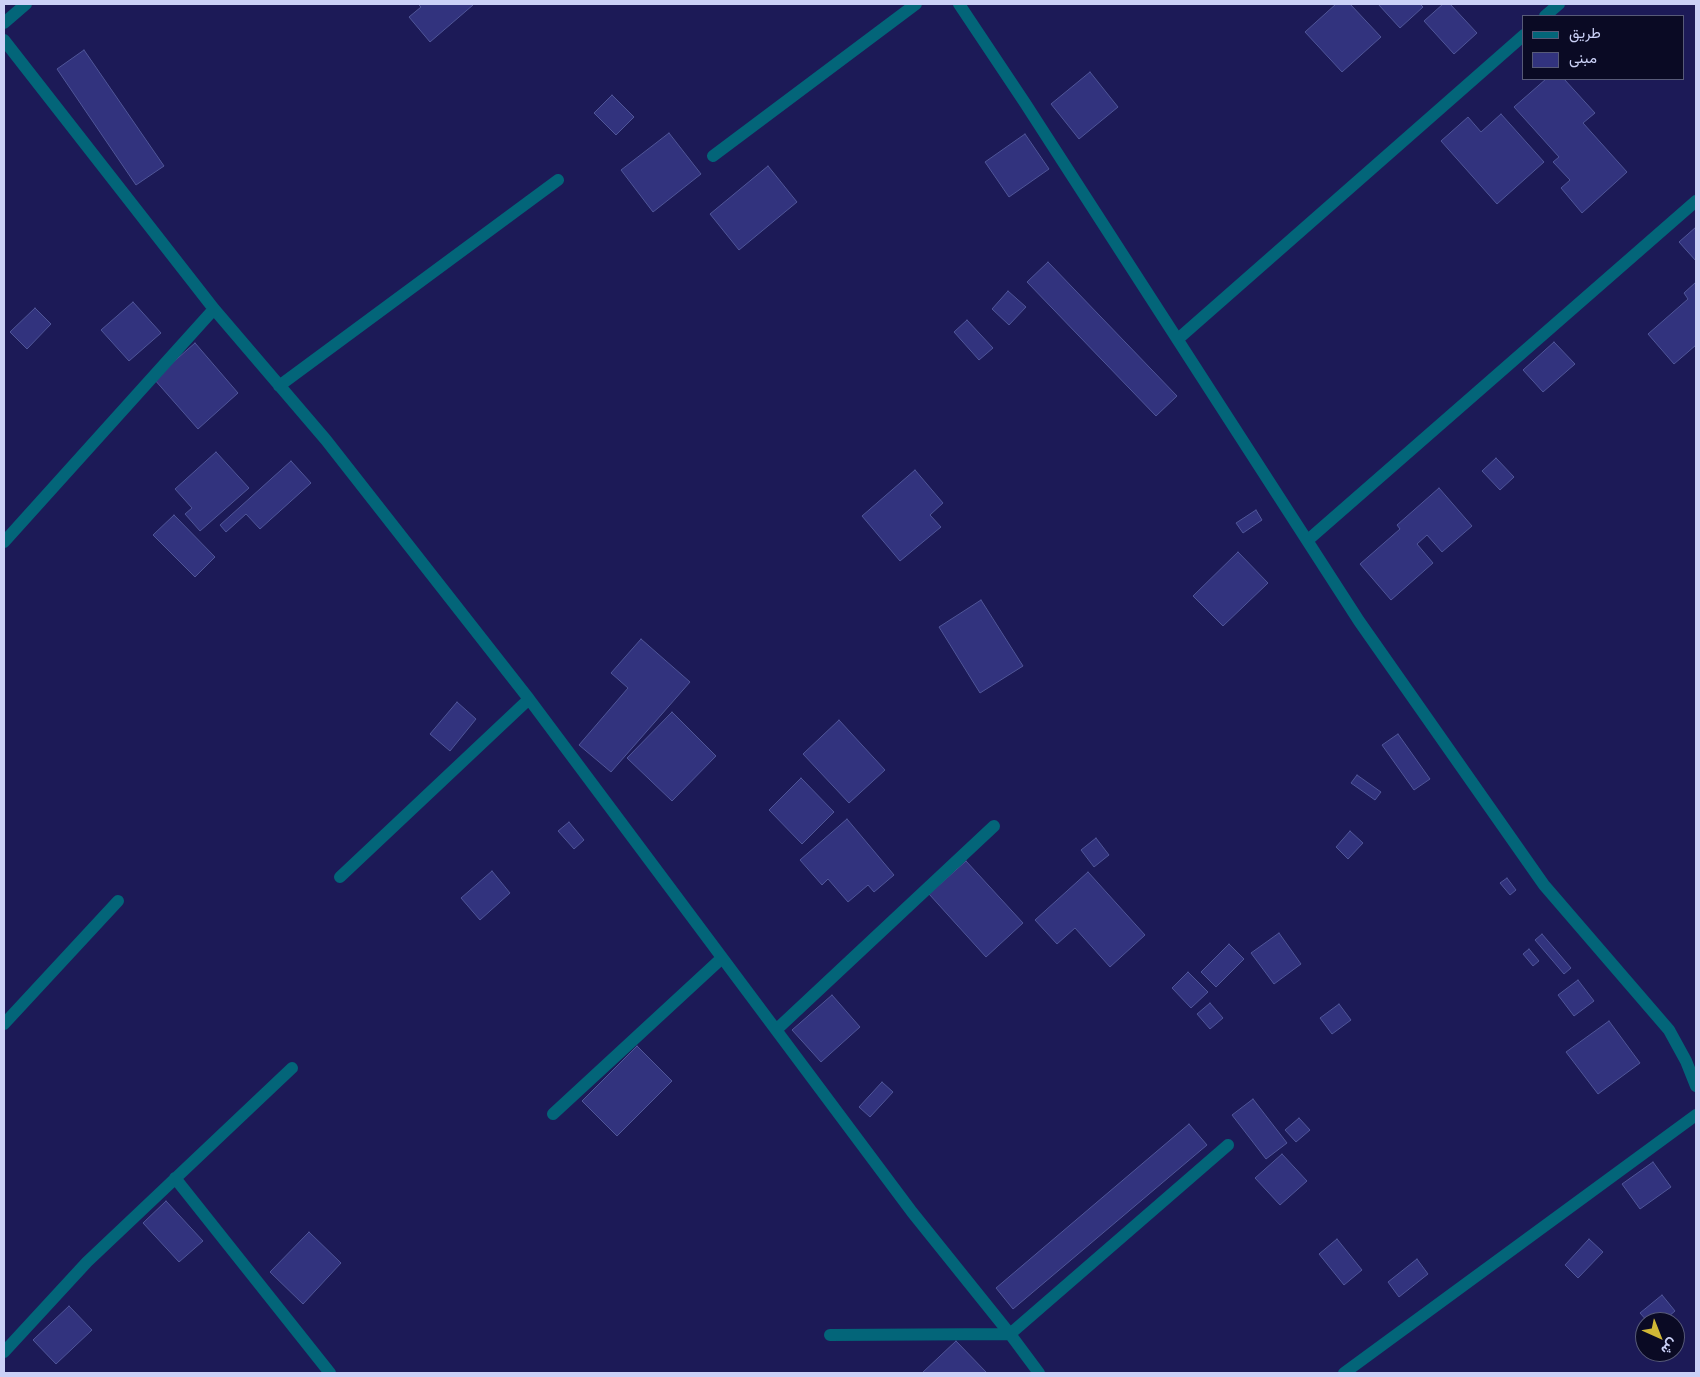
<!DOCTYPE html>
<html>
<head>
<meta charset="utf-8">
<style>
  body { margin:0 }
  #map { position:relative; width:1700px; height:1377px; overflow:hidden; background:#1c1a57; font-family:Raleway,Vazirmatn,sans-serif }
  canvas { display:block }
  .frame { position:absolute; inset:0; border:5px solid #cbd1f7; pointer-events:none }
  .legend { position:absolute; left:1522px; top:15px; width:162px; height:65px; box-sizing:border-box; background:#0a0a24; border:1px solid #575a78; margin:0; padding:6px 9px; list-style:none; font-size:15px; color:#cbd1f7 }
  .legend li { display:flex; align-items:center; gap:10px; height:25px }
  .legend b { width:25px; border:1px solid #575a78 }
  .north { position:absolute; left:1635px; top:1312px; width:50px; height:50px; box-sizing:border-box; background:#0a0a24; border:1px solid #575a78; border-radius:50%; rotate:136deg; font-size:14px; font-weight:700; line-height:20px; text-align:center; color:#cbd1f7 }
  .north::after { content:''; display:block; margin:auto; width:18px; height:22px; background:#d0b736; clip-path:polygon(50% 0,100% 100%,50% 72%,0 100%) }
</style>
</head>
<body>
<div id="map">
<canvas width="1700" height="1377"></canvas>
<div class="frame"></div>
<ul class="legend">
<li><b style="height:6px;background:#036579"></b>طريق</li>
<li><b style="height:14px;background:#32337e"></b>مبنى</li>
</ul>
<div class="north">ش</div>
</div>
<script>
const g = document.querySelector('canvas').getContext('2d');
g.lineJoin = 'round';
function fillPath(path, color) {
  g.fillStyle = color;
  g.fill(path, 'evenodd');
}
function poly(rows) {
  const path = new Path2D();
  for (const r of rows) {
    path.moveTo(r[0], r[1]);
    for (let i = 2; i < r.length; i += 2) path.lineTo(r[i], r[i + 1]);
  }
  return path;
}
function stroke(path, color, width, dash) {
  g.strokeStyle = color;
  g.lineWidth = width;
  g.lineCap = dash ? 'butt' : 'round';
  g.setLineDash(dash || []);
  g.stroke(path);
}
const building = poly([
  [418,4,472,4,473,5,430,42,409,17,421,7,418,4],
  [1336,4,1350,4,1381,37,1342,72,1305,32,1336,4],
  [1378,4,1420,4,1423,7,1400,28,1378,4],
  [1443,4,1450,4,1477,33,1454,54,1424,21,1443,4],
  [84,50,164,166,136,185,57,69,84,50],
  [1090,72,1118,107,1079,139,1051,104,1090,72],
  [1546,79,1564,79,1595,113,1583,123,1627,172,1582,213,1561,188,1570,180,1553,162,1559,157,1514,107,1546,79],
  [612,95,634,117,616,135,594,113,612,95],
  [1501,114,1544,162,1497,204,1441,141,1468,117,1481,132,1501,114],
  [669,133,701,174,653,212,621,170,669,133],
  [1025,134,1049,169,1009,197,985,162,1025,134],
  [768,166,797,202,739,250,710,214,768,166],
  [1696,227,1696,261,1679,242,1696,227],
  [1048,262,1177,396,1156,416,1027,282,1048,262],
  [1696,282,1696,345,1674,364,1648,334,1688,299,1684,293,1696,282],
  [1008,291,1026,307,1009,325,992,309,1008,291],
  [133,302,161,333,129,361,101,330,133,302],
  [35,308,51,324,27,349,10,332,35,308],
  [967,320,993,348,979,360,954,332,967,320],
  [1554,342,1575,364,1543,392,1523,370,1554,342],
  [195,343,238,393,198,429,154,379,195,343],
  [216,452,249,488,200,531,185,514,192,508,175,489,216,452],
  [1496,458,1514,477,1500,490,1482,471,1496,458],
  [291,461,311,483,260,529,246,514,226,532,220,525,291,461],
  [915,470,943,503,930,515,941,527,900,561,862,516,915,470],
  [1439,488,1472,526,1442,552,1427,535,1417,544,1433,563,1391,600,1360,564,1400,529,1397,525,1439,488],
  [1256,510,1262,520,1243,533,1236,523,1256,510],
  [174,515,215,557,195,577,153,535,174,515],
  [1238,552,1268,583,1223,626,1193,596,1238,552],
  [981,600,1023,666,980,693,939,627,981,600],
  [641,639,690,682,611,772,579,745,628,688,611,673,641,639],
  [457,702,476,719,450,751,430,734,457,702],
  [672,712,716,756,672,801,627,758,672,712],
  [839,720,885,770,849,803,803,754,839,720],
  [1398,734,1430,779,1414,790,1382,745,1398,734],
  [1357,775,1381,792,1375,800,1351,783,1357,775],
  [801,778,834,812,802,844,769,810,801,778],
  [847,819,894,875,874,892,868,885,848,902,828,879,822,885,800,860,847,819],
  [569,822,584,840,574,849,558,831,569,822],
  [1350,831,1363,843,1348,859,1336,847,1350,831],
  [1096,838,1109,855,1094,867,1081,850,1096,838],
  [966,861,1023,923,986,957,929,894,966,861],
  [492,871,510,893,480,920,461,898,492,871],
  [1088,872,1145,935,1110,967,1075,928,1057,944,1035,920,1088,872],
  [1507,878,1516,890,1510,895,1500,883,1507,878],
  [1279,933,1301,964,1274,984,1251,953,1279,933],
  [1542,934,1571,968,1564,974,1535,940,1542,934],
  [1229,944,1244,959,1216,987,1201,972,1229,944],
  [1529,949,1539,961,1533,966,1523,954,1529,949],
  [1188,972,1208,992,1191,1008,1172,988,1188,972],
  [1578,980,1594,1001,1574,1016,1558,995,1578,980],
  [832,995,860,1027,821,1062,792,1030,832,995],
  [1210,1003,1223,1018,1210,1029,1197,1014,1210,1003],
  [1339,1004,1351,1020,1332,1034,1320,1018,1339,1004],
  [1609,1021,1640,1063,1598,1094,1566,1052,1609,1021],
  [637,1046,672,1081,617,1136,582,1101,637,1046],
  [882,1082,893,1092,870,1117,859,1107,882,1082],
  [1253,1099,1287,1143,1266,1159,1232,1115,1253,1099],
  [1299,1118,1310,1130,1296,1142,1285,1130,1299,1118],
  [1189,1124,1207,1145,1013,1309,996,1288,1189,1124],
  [1282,1154,1307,1181,1280,1205,1255,1178,1282,1154],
  [1653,1162,1671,1187,1640,1209,1622,1184,1653,1162],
  [166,1201,203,1241,179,1262,143,1223,166,1201],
  [309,1232,341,1263,303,1304,270,1272,309,1232],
  [1337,1239,1362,1270,1344,1285,1319,1254,1337,1239],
  [1589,1239,1603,1252,1578,1278,1565,1265,1589,1239],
  [1417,1259,1428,1274,1399,1297,1388,1282,1417,1259],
  [1662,1295,1675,1311,1662,1322,1648,1322,1640,1313,1662,1295],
  [69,1306,92,1330,56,1364,33,1340,69,1306],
  [956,1341,987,1373,922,1373,956,1341]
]);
fillPath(building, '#32337e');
stroke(building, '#505698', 1);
stroke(poly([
  [959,4,1025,103,1359,621,1544,885,1669,1030,1686,1061,1696,1086],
  [1545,16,1559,4],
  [4,23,26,4],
  [4,40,214,309,326,440,529,699,912,1212,1010,1334,1039,1373],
  [713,156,916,4],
  [1178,339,1524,35],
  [279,386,558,180],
  [1308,540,1696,201],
  [4,542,214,309],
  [340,877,529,699],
  [4,1024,118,901],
  [776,1030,994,826],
  [553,1114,722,958],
  [175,1178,330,1373],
  [830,1335,1010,1334,1228,1145],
  [4,1352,87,1262,292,1068],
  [1344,1373,1696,1115]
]), '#036579', 12);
</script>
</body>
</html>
